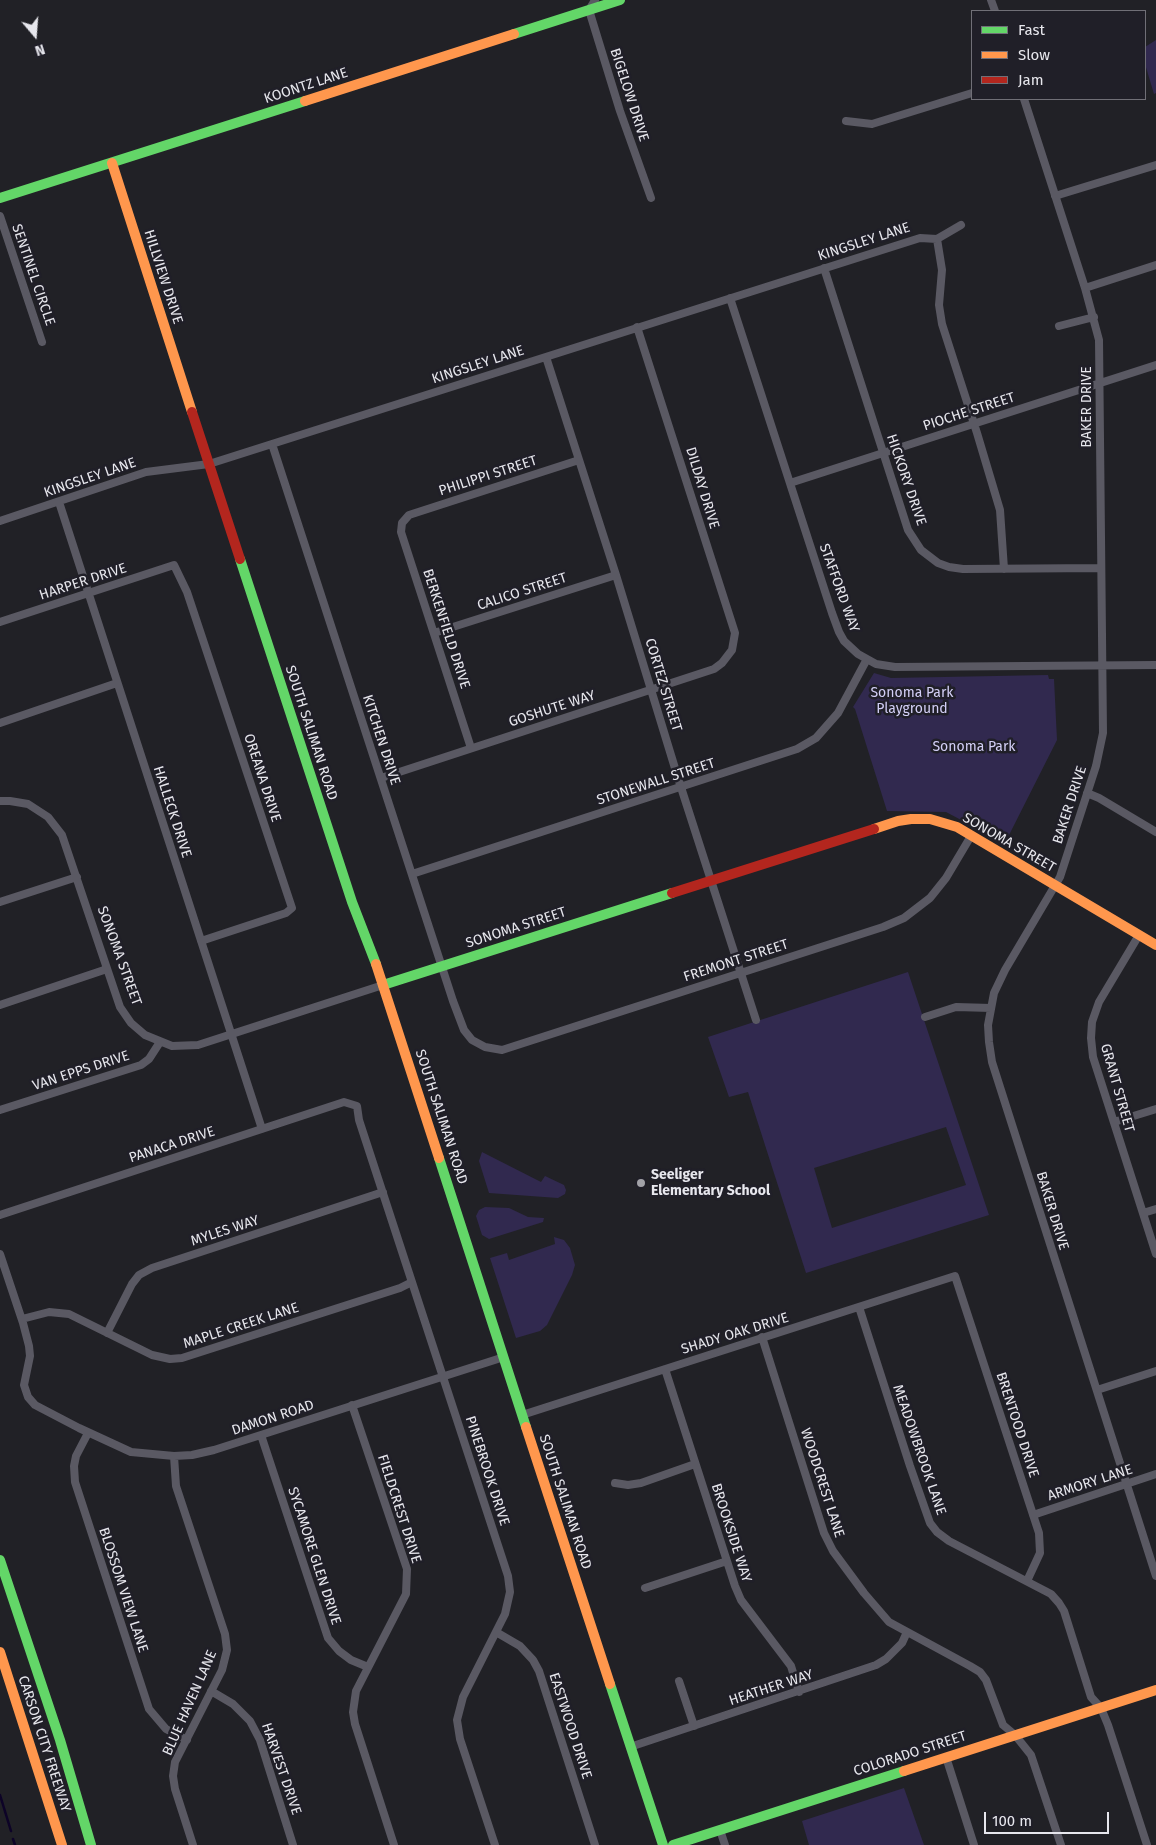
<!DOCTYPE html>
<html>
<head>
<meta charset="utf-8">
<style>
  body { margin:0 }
  #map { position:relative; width:1156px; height:1845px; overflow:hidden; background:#212126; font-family:"Fira Sans",sans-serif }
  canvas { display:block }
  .legend { position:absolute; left:971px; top:10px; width:175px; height:90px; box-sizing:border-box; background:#201f28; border:1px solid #706f77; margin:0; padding:6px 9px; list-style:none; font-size:15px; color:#e7e7ed }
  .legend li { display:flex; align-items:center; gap:10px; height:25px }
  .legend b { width:25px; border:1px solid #706f77 }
  .north { position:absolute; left:10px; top:10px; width:50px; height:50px; -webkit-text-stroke:4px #201f28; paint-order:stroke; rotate:162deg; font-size:14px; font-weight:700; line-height:20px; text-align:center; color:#e7e7ed }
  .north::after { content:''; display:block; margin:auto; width:18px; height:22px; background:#e7e7ed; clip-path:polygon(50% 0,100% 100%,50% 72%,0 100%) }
  .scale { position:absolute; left:984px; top:1812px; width:125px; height:22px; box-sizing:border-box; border:2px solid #e7e7ed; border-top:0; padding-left:6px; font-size:15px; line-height:18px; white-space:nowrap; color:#e7e7ed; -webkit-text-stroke:4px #201f28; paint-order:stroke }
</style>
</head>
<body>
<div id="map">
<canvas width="1156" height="1845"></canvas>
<ul class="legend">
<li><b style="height:6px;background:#63d668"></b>Fast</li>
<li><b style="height:6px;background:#ff974d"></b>Slow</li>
<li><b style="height:6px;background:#b3261e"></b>Jam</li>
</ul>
<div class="north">N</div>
<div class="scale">100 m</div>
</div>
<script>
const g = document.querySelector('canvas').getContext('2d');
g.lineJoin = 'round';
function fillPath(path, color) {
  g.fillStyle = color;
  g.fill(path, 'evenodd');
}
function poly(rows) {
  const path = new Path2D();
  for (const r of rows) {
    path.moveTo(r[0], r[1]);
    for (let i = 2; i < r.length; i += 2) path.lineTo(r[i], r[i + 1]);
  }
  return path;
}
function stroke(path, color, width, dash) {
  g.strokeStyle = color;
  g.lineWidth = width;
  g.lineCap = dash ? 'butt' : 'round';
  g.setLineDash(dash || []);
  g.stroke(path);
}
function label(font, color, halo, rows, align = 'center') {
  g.font = font + ' "Fira Sans",sans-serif';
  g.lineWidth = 5;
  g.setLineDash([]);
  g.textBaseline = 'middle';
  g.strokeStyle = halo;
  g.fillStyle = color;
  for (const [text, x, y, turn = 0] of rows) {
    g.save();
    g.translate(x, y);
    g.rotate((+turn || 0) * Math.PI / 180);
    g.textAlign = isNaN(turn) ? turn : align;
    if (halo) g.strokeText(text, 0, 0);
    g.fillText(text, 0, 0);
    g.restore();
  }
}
fillPath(poly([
  [1156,40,1156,93,1154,94,1145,64,1145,47],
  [874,673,891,678,1048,675,1049,679,1054,679,1057,740,1006,841,1001,838,999,840,946,812,887,811,855,709,853,707],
  [908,972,989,1215,806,1273,748,1092,729,1097,708,1037],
  [946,1127,966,1185,832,1228,814,1168],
  [482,1152,541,1182,545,1176,564,1185,566,1190,565,1194,558,1198,489,1193,479,1161],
  [485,1207,509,1208,528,1217,544,1218,543,1222,489,1239,482,1235,476,1216,479,1210],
  [554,1237,564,1240,570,1248,575,1265,572,1275,547,1325,540,1331,516,1338,490,1258,507,1253,509,1260,555,1244],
  [904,1788,924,1845,809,1845,802,1821]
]), '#31294f');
stroke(poly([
  [0,1795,11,1831],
  [13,1839,15,1845]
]), '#0d0327', 2.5);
stroke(poly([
  [595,0,589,10,620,111,651,198],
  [991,0,995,11],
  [1024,99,1085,288,1099,340,1103,733,1096,766,1060,877,1005,970,994,993,988,1025,989,1042,992,1062,1156,1576],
  [846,121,872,124,972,93],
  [1055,196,1156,165],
  [0,216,42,342],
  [937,239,942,270,939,305,942,324,977,433,1000,510,1004,569],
  [824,268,908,530,921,550,938,563,949,567,963,569,1101,568],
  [1085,288,1156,265],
  [730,298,832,613,839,632,844,641,858,654,876,664,895,667,1156,665],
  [1059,326,1094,317],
  [546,357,616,575,678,778,756,1020],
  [272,444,453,1001,464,1030,472,1040,485,1047,502,1050,883,927,904,918,930,898,946,878,971,836],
  [790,483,1156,365],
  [59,502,262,1129],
  [0,521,146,472,209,464,920,238,937,239,961,225],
  [0,622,174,565,187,592,292,908,286,913,201,941],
  [434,633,616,575],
  [0,723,117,683],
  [471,748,401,532,402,523,409,515,579,460],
  [381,778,714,669,722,663,732,650,735,633,637,327],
  [1087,793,1099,798,1156,832],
  [0,801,10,801,28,804,48,817,62,835,120,1007,131,1023,145,1035,172,1046,198,1045,383,985],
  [412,874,797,749,816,738,838,713,867,659],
  [0,902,77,877],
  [1139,935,1099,1002,1092,1022,1091,1038,1093,1057,1156,1254],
  [0,1005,107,969],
  [925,1017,956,1007,991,1008],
  [0,1110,141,1065,149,1059,160,1042],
  [1114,1122,1156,1109],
  [1143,1213,1156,1209],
  [0,1215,344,1102,357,1106,359,1120,508,1576,510,1592,505,1614,463,1697,457,1720,460,1739,495,1845],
  [0,1254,23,1323,29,1346,30,1356,24,1385,28,1397,35,1405,79,1428,131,1452,174,1456,192,1455,214,1450,504,1357],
  [859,1307,910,1466,930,1523,937,1532,949,1541,1051,1594,1059,1603,1064,1611,1091,1697,1101,1708,1108,1725,1147,1845],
  [22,1319,49,1312,69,1314,152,1355,170,1359,182,1358,400,1288,412,1282],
  [107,1333,132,1284,139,1275,152,1268,383,1192],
  [762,1337,824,1533,833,1551,864,1593,889,1622,970,1666,980,1672,986,1680,1003,1725,1015,1735,1031,1755,1061,1845],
  [665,1369,735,1586,741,1600,791,1666,799,1692],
  [1097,1390,1156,1371],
  [352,1405,407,1569,406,1594,356,1691,353,1712,355,1724,394,1845],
  [522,1415,955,1276,1039,1533,1040,1553,1027,1581],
  [88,1433,76,1456,74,1466,75,1482,149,1709,166,1729,187,1740],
  [261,1435,328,1638,339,1651,351,1660,368,1667],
  [174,1456,176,1486,225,1634,227,1650,222,1670,175,1762,173,1776,175,1789,193,1845],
  [615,1483,628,1485,641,1483,695,1464],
  [1033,1515,1156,1474],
  [645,1588,727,1561],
  [496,1632,520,1646,533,1660,539,1671,595,1845],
  [679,1681,694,1726],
  [211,1691,233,1704,250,1721,260,1740,293,1845],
  [630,1747,876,1665,886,1659,902,1643,907,1632],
  [946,1757,974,1845],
  [720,1830,725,1845]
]), '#5a5963', 8);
stroke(poly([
  [514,34,620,0],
  [0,198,305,101],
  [240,559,352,902,376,964],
  [383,985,672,893],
  [439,1158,526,1427],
  [0,1560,60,1740,91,1845],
  [610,1684,663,1845],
  [673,1845,904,1771]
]), '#63d668', 10);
stroke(poly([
  [305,101,514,34],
  [112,163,192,412],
  [874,829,898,821,911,819,930,819,957,827,1156,945],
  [376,964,439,1158],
  [526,1427,610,1684],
  [0,1652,62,1845],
  [904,1771,1156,1690]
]), '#ff974d', 10);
stroke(poly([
  [192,412,240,559],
  [672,893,874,829]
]), '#b3261e', 10);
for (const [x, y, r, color] of [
  [641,1183,5,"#a2a2a7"]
]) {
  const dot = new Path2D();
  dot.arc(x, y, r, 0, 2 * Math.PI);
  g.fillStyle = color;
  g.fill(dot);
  stroke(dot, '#201f28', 2);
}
label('14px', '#e7e7ed', '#201f28', [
  ["KOONTZ LANE",306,86,-18],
  ["BIGELOW DRIVE",629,95,72],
  ["KINGSLEY LANE",864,242,-18],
  ["SENTINEL CIRCLE",33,275,71],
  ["HILLVIEW DRIVE",163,277,72],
  ["KINGSLEY LANE",478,365,-18],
  ["BAKER DRIVE",1087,407,-90],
  ["PIOCHE STREET",969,412,-18],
  ["PHILIPPI STREET",488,476,-18],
  ["KINGSLEY LANE",90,478,-19],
  ["HICKORY DRIVE",906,480,71],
  ["DILDAY DRIVE",702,488,73],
  ["HARPER DRIVE",83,582,-18],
  ["STAFFORD WAY",839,588,70],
  ["CALICO STREET",522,592,-18],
  ["BERKENFIELD DRIVE",446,629,72],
  ["CORTEZ STREET",663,685,73],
  ["GOSHUTE WAY",552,709,-18],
  ["SOUTH SALIMAN ROAD",311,733,72],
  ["KITCHEN DRIVE",381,740,72],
  ["OREANA DRIVE",262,778,72],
  ["STONEWALL STREET",656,782,-18],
  ["BAKER DRIVE",1070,805,-72],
  ["HALLECK DRIVE",172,812,72],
  ["SONOMA STREET",1009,843,30],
  ["SONOMA STREET",516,928,-18],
  ["SONOMA STREET",119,956,70],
  ["FREMONT STREET",736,961,-18],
  ["VAN EPPS DRIVE",81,1071,-18],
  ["GRANT STREET",1117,1088,74],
  ["SOUTH SALIMAN ROAD",441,1117,72],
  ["PANACA DRIVE",172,1145,-18],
  ["BAKER DRIVE",1052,1211,73],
  ["MYLES WAY",225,1231,-18],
  ["MAPLE CREEK LANE",241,1326,-18],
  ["SHADY OAK DRIVE",735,1334,-17],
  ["DAMON ROAD",273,1418,-18],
  ["BRENTOOD DRIVE",1017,1425,72],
  ["MEADOWBROOK LANE",919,1450,71],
  ["PINEBROOK DRIVE",487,1471,72],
  ["WOODCREST LANE",822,1483,72],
  ["ARMORY LANE",1090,1483,-18],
  ["SOUTH SALIMAN ROAD",565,1502,72],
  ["FIELDCREST DRIVE",399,1509,72],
  ["BROOKSIDE WAY",731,1533,72],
  ["SYCAMORE GLEN DRIVE",314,1556,72],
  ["BLOSSOM VIEW LANE",123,1590,72],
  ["HEATHER WAY",771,1688,-18],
  ["BLUE HAVEN LANE",190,1703,-66],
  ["EASTWOOD DRIVE",570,1726,72],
  ["CARSON CITY FREEWAY",44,1744,72],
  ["COLORADO STREET",910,1754,-18],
  ["HARVEST DRIVE",281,1769,71]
]);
label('14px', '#d3cff6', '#201f28', [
  ["Sonoma Park",912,693],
  ["Playground",912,709],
  ["Sonoma Park",974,747]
]);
label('bold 14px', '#e7e7ed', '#201f28', [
  ["Seeliger",651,1175],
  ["Elementary School",651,1191]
], 'left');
</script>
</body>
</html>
